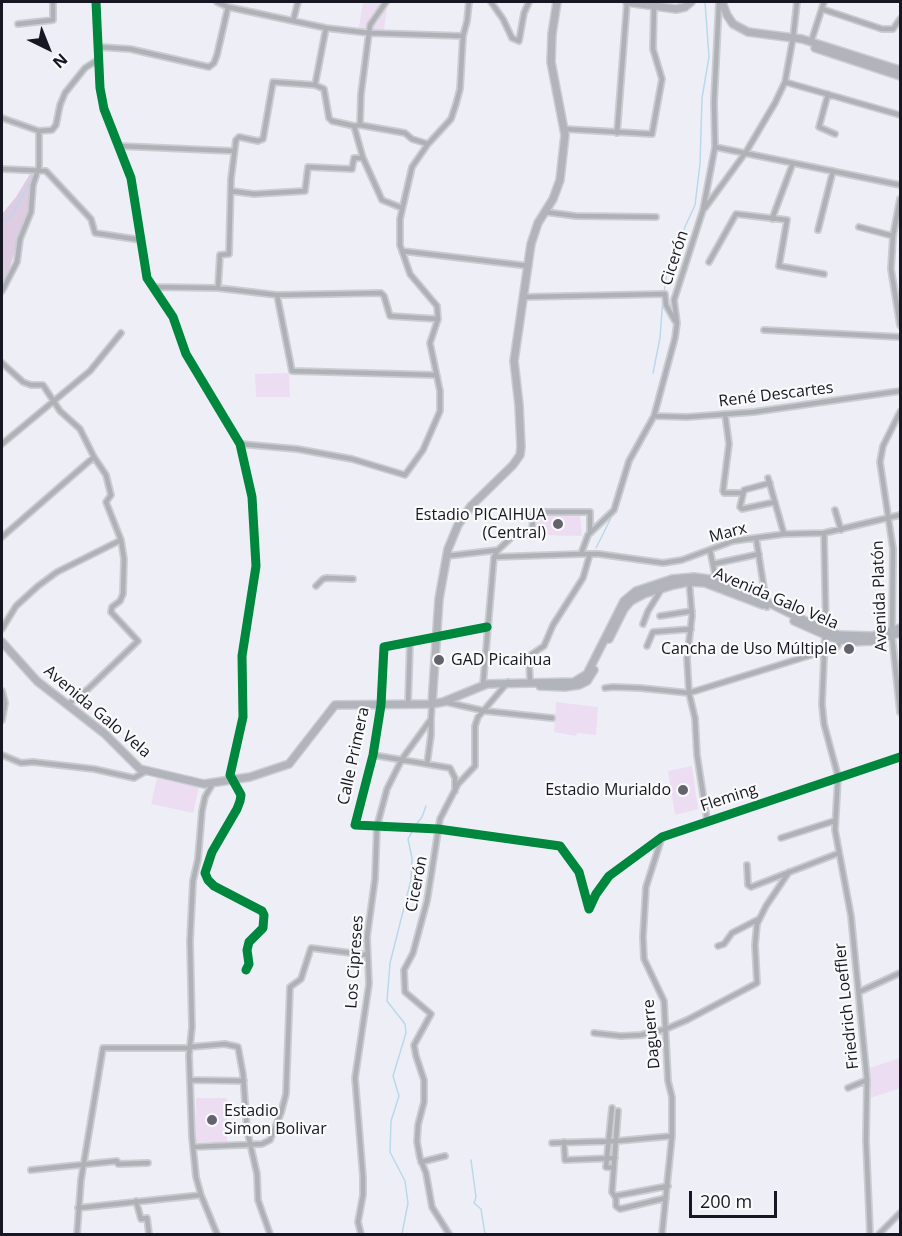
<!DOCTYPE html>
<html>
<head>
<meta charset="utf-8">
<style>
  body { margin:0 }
  #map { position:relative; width:902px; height:1236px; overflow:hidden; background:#eeeff6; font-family:"Open Sans",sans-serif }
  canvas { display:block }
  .frame { position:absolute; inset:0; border:3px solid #161723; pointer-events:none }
  .north { position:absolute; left:18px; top:18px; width:60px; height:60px; -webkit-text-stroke:4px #fafafa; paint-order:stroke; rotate:137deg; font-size:16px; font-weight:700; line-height:24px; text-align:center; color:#161723 }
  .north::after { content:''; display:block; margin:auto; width:21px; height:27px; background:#161723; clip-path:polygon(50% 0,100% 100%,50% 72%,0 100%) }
  .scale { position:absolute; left:689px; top:1191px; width:88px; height:27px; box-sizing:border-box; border:3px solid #161723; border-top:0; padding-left:8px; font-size:18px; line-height:21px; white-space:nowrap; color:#161723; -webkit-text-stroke:4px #fafafa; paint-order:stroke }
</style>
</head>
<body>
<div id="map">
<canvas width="902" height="1236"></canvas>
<div class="frame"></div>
<div class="north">N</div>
<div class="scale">200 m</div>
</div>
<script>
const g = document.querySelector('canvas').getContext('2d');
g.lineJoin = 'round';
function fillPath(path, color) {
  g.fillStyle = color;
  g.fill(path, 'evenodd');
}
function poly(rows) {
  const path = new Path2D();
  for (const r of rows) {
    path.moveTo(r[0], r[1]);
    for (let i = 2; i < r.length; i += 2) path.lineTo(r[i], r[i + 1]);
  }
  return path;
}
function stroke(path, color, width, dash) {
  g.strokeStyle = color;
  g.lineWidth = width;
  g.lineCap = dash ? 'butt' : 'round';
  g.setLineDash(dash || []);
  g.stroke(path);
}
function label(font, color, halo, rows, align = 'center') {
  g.font = font + ' "Open Sans",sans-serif';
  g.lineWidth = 4.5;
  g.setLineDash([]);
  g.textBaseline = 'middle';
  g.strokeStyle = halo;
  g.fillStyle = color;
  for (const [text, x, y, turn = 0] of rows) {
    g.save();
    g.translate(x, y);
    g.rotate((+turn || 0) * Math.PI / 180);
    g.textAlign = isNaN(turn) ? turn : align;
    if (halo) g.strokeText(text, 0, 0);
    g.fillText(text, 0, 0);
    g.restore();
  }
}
fillPath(poly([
  [363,2,388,2,383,37,358,33],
  [289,373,290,397,256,397,255,374],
  [536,513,580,514,582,536,536,535],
  [556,702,598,707,596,735,577,733,576,736,554,732],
  [692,766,698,809,675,815,668,771],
  [157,778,199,787,193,813,151,804],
  [900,1058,900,1088,871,1098,869,1068],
  [196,1098,227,1098,227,1142,196,1142]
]), '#edddf3');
fillPath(poly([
  [36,173,39,175,4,286,2,287,2,214,16,197,30,174]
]), '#ddcce2');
stroke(poly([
  [2,222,12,215,34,175],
  [664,293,668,264,695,205,700,164,702,98,709,57,705,2],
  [653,373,660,338,663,298],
  [596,548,611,518],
  [415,826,422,817,426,806],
  [471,1160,476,1197,474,1203,481,1209,485,1234],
  [402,1234,408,1203,405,1181,390,1152,391,1121,399,1096,393,1076,406,1033,405,1024,387,1001,390,963,411,880,412,858,408,839,413,830]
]), '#b9d8ec', 1.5);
const minor = poly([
  [96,2,100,88,104,109,131,178,147,278,173,317,186,354,240,444,252,497,256,566,242,656,243,717,230,775,241,795,240,801,237,809,212,852,205,873,208,880,214,886,262,911,264,915,263,928,249,942,247,950,249,964,246,970],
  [217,2,228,7],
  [491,2,503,19,512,38,519,41,524,13,529,2],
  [719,2,714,102,715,147,703,210,674,300,677,323,675,338,654,416,629,461,614,510,588,535,581,554,599,554,663,563,682,560,733,541,784,534,824,533,900,515],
  [822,9,882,29,893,29,900,19],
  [293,21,298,2],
  [18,24,53,20,53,2],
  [811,42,824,2],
  [99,47,130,49,209,67,214,63,217,55,228,7,326,28,369,33,463,36],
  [785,82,900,115],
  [315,85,326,28],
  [828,94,819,127,835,134],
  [2,118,39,131,52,130,56,125,60,105,65,93,85,68,99,59],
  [360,125,405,133,412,139,428,144],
  [354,126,360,125,361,94,370,25,386,2],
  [564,129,652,134,662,79,653,49,654,6],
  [617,133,627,2],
  [119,146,233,151],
  [715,147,900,185],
  [2,169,46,171,91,219,95,233,141,240],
  [231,191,254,194,305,191,308,167,352,169,354,158,363,158],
  [900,199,893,236,891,269,900,325],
  [705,208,746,152,775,103,785,82,793,38,797,2],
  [545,212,576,216,656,217],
  [772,219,793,163],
  [859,227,893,236],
  [818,230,833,171],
  [402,251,529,266],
  [709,262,736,214,787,220,779,266,824,274],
  [153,287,218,288,277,295,381,293,384,296,390,316,438,319,437,306,410,274,400,245,400,219,412,167,428,144,451,119,456,104,460,89,463,36,467,21,469,2],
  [218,288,220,255,229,254,231,179,236,140,239,137,258,141,263,139,273,82,315,85,324,89,329,118,332,121,354,126,363,158,382,200,402,208],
  [2,291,17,262,20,239,31,212,33,185,39,167,39,131],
  [277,295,292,371,436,375],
  [523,297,665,294,666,305,675,321],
  [764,330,900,337],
  [2,363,23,382,31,385,43,385,60,411,80,429,94,457,106,475,111,495,106,502,121,540,57,572,38,586,16,606,2,629],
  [900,412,883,446,880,462,893,549,892,636,900,712],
  [725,414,729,444,723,491,724,493,743,493],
  [654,416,687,417,754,412,900,391],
  [2,444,90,371,121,333],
  [240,444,297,449,352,459,405,475,423,450,440,411,440,391,430,343,438,319],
  [768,478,784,534],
  [770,483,744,490,740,507,742,509,775,502],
  [835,510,841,530],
  [824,533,826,631],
  [2,537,94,457],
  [756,538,767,607],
  [710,550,716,580],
  [447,556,498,550],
  [494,557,581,554],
  [713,564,759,554],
  [689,579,692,616,687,658,689,693,695,718,697,755,707,820],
  [316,586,323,579,327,578,353,579],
  [660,616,692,611],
  [643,624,648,611,661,590],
  [487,627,384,647,381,705,373,755,355,825,438,829,560,846,579,872,589,909,596,894,609,876,662,837,900,757],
  [825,635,822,704,824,724,838,776,835,830,851,916,867,1080,866,1140,870,1234],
  [647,646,653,632,691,629],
  [530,681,529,659,532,654,544,646,553,625,583,578,590,554],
  [483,685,494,557,498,550,513,536,532,534,533,514,535,512,590,512,590,532],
  [605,688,613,687,640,688,689,693,837,647,841,640],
  [2,691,5,703,2,720],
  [445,702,485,711,552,718],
  [67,705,88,689,138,641,111,612,112,607,120,601,123,594,124,559,121,540],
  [408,705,410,642],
  [2,755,21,763,33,762,94,769,134,778,146,771],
  [373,755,450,768,455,778,455,791],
  [427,764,431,735,431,719],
  [213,783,205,797,202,811,198,859,193,881,190,941,192,1027,189,1055,192,1137,196,1177,201,1195,217,1234],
  [781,838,834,821],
  [747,865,748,885,751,887,839,853],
  [718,946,724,944,732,933,759,919],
  [859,992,900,973],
  [594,1033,621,1036,641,1035,666,1029,687,1020,757,983,755,945,757,924,766,906,789,872],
  [190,1047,225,1044,238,1047,243,1074,247,1130,257,1174,258,1200,270,1234],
  [190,1080,244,1081],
  [848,1088,867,1080],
  [612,1108,606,1167,614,1168],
  [618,1111,612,1192,616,1198,616,1206,620,1209,666,1198],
  [564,1142,565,1160,615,1158],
  [552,1143,617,1141,672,1136],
  [193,1147,262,1144,270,1140,281,1113,286,1094,290,987,301,979,311,948,367,955],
  [421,1162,445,1156],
  [31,1170,117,1161,118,1164,148,1163],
  [615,1196,668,1186],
  [136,1201,141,1219,147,1218,149,1234],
  [78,1208,201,1195],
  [77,1234,81,1180,103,1048,190,1048],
  [361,1234,358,1222,363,1195,363,1177,355,1078,369,984,367,937,375,879,377,826,387,789,402,759,431,719,432,704],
  [449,1234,432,1207,426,1173,420,1158,417,1142,418,1125,424,1102,424,1080,416,1056,414,1045,431,1014,405,992,404,970,413,953,427,901,440,819,458,784,475,766,475,726,478,717,508,682],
  [662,1234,672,1136,672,1097,668,1081,664,1001,644,959,643,937,646,887,662,837],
  [879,1234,900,1213]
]);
const major = poly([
  [627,2,676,9,685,7,691,2],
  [722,2,727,15,733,24,748,32,802,39,900,70],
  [815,48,900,76],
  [794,621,830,637,850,642,873,641,900,633],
  [609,639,624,609,631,601,644,594,674,585,689,582,705,583,763,605],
  [2,642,37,681,105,734,140,769,204,784,250,777,289,764,335,705,432,704,443,702,487,684,574,682,587,674,624,601,636,591,672,579,694,577,716,580,767,602,826,631,840,635,872,636,900,628],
  [540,686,565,687,579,685,587,681,594,670],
  [432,704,439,599,448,549,458,525,471,506,513,465,520,455,521,447,519,405,514,361,531,244,538,223,553,199,560,180,565,135,551,62,552,34,557,2]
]);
stroke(minor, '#cccdd3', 8);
stroke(major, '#cccdd3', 10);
stroke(minor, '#aeb2b7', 4.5);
stroke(major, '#b2b4bb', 7);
stroke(poly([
  [96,2,100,88,104,109,131,178,147,278,173,317,186,354,240,444,252,497,256,566,242,656,243,717,230,775,241,795,240,801,237,809,212,852,205,873,208,880,214,886,262,911,264,915,263,928,249,942,247,950,249,964,246,970],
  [487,627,384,647,381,705,373,755,355,825,438,829,560,846,579,872,589,909,596,894,609,876,662,837,900,757]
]), '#00873e', 9);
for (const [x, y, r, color] of [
  [558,524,6,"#62636d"],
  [849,649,6,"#62636d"],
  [439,660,6,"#62636d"],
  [683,790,6,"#62636d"],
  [212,1120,6,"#62636d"]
]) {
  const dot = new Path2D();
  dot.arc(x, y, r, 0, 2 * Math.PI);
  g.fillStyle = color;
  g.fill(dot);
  stroke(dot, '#fafafa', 2);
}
label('16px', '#161723', '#fafafa', [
  ["Cicerón",675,258,-72],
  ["René Descartes",776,395,-7],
  ["Marx",728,533,-15],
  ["Avenida Platón",880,596,-92],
  ["Avenida Galo Vela",776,599,23],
  ["Avenida Galo Vela",97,712,40],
  ["Calle Primera",354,756,-78],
  ["Fleming",729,798,-18],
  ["Cicerón",417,884,-79],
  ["Los Cipreses",355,962,-86],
  ["Friedrich Loeffler",847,1006,-96],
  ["Daguerre",652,1034,-95]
]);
label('16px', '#161723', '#fafafa', [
  ["Estadio PICAIHUA",546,515],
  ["(Central)",546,533],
  ["Cancha de Uso Múltiple",837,649],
  ["GAD Picaihua",451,660,"left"],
  ["Estadio Murialdo",671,790],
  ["Estadio",224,1111,"left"],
  ["Simon Bolivar",224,1129,"left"]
], 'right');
</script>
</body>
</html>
